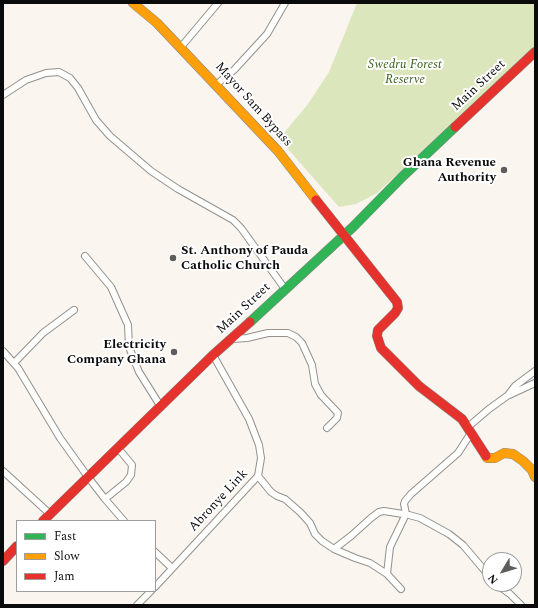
<!DOCTYPE html>
<html>
<head>
<meta charset="utf-8">
<style>
  body { margin:0 }
  #map { position:relative; width:538px; height:608px; overflow:hidden; background:#faf5ef; font-family:Spectral,serif }
  canvas { display:block }
  .frame { position:absolute; inset:0; border:4px solid #0b0b0b; pointer-events:none }
  .legend { position:absolute; left:16px; top:520px; width:140px; height:72px; box-sizing:border-box; background:#fff; border:1px solid #9d9d9d; margin:0; padding:5px 7px; list-style:none; font-size:12px; color:#0b0b0b }
  .legend li { display:flex; align-items:center; gap:8px; height:20px }
  .legend b { width:20px; border:1px solid #9d9d9d }
  .north { position:absolute; left:482px; top:552px; width:40px; height:40px; box-sizing:border-box; background:#fff; border:1px solid #9d9d9d; border-radius:50%; rotate:232deg; font-size:11px; font-weight:700; line-height:16px; text-align:center; color:#0b0b0b }
  .north::after { content:''; display:block; margin:auto; width:14px; height:18px; background:#5f5d5b; clip-path:polygon(50% 0,100% 100%,50% 72%,0 100%) }
</style>
</head>
<body>
<div id="map">
<canvas width="538" height="608"></canvas>
<div class="frame"></div>
<ul class="legend">
<li><b style="height:5px;background:#30b455"></b>Fast</li>
<li><b style="height:5px;background:#ff9f0a"></b>Slow</li>
<li><b style="height:5px;background:#e5322d"></b>Jam</li>
</ul>
<div class="north">N</div>
</div>
<script>
const g = document.querySelector('canvas').getContext('2d');
g.lineJoin = 'round';
function fillPath(path, color) {
  g.fillStyle = color;
  g.fill(path, 'evenodd');
}
function poly(rows) {
  const path = new Path2D();
  for (const r of rows) {
    path.moveTo(r[0], r[1]);
    for (let i = 2; i < r.length; i += 2) path.lineTo(r[i], r[i + 1]);
  }
  return path;
}
function stroke(path, color, width, dash) {
  g.strokeStyle = color;
  g.lineWidth = width;
  g.lineCap = dash ? 'butt' : 'round';
  g.setLineDash(dash || []);
  g.stroke(path);
}
function label(font, color, halo, rows, align = 'center') {
  g.font = font + ' Spectral,serif';
  g.lineWidth = 4;
  g.setLineDash([]);
  g.textBaseline = 'middle';
  g.strokeStyle = halo;
  g.fillStyle = color;
  for (const [text, x, y, turn = 0] of rows) {
    g.save();
    g.translate(x, y);
    g.rotate((+turn || 0) * Math.PI / 180);
    g.textAlign = isNaN(turn) ? turn : align;
    if (halo) g.strokeText(text, 0, 0);
    g.fillText(text, 0, 0);
    g.restore();
  }
}
fillPath(poly([
  [357,3,535,3,535,45,377,193,356,204,339,207,279,139,308,104,329,72]
]), '#dce6bc');
const street = poly([
  [181,47,218,3],
  [217,84,234,70,267,34,285,3],
  [3,95,26,80,46,73,59,72,70,78,78,88,96,120,110,136,151,171,178,189,233,220,241,228,285,289],
  [85,256,111,287,128,325,129,347,139,372,161,407],
  [232,339,247,338,268,333,288,333,296,337,302,343,312,365,315,384,321,395,338,413,337,418,327,428],
  [3,351,18,368,60,438,88,477,105,499,124,521],
  [14,363,43,333,74,310],
  [508,395,515,386,535,371],
  [468,427,489,409,507,396,535,383],
  [3,471,50,514],
  [258,476,271,492,277,496,285,499,300,512,310,523,315,534,322,541,334,549,355,558,370,563,387,574,401,589],
  [105,499,126,482,131,475,132,465,118,448],
  [334,549,351,536,371,518,379,512,384,511,409,515,420,518,449,534,463,545,490,577],
  [155,552,172,568],
  [387,574,390,547,406,514,404,504,405,501,411,494,458,453,471,433],
  [496,584,510,594,521,605],
  [155,587,258,476,261,458,259,445,249,419,213,355],
  [137,605,151,591]
]);
const fast = poly([
  [250,322,353,227,402,177,455,127]
]);
const slow = poly([
  [133,3,157,23,278,151,316,200],
  [486,456,487,458,495,458,504,453,513,454,523,461,532,470,535,477]
]);
const jam = poly([
  [455,127,535,52],
  [316,200,397,302,398,308,395,313,378,330,377,336,381,348,419,386,462,419,486,456],
  [43,521,213,355,250,322],
  [3,561,17,546]
]);
stroke(street, '#93908e', 8);
stroke(fast, '#898784', 10);
stroke(slow, '#898784', 10);
stroke(jam, '#898784', 10);
stroke(street, '#fefefd', 6);
stroke(fast, '#30b455', 9);
stroke(slow, '#ff9f0a', 9);
stroke(jam, '#e5322d', 9);
for (const [x, y, r, color] of [
  [504,170,4,"#5f5d5b"],
  [173,258,4,"#5f5d5b"],
  [174,352,4,"#5f5d5b"]
]) {
  const dot = new Path2D();
  dot.arc(x, y, r, 0, 2 * Math.PI);
  g.fillStyle = color;
  g.fill(dot);
  stroke(dot, '#fff', 1.5);
}
label('italic 13px', '#3b631b', '#fff', [
  ["Swedru Forest",405,65],
  ["Reserve",405,80]
]);
label('13px', '#0b0b0b', '#fff', [
  ["Main Street",479,86,-43],
  ["Mayor Sam Bypass",253,105,48],
  ["Main Street",244,309,-43],
  ["Abronye Link",219,501,-47]
]);
label('bold 13px', '#0b0b0b', '#fff', [
  ["Ghana Revenue",496,163],
  ["Authority",496,178],
  ["St. Anthony of Pauda",181,251,"left"],
  ["Catholic Church",181,266,"left"],
  ["Electricity",166,345],
  ["Company Ghana",166,360]
], 'right');
</script>
</body>
</html>
